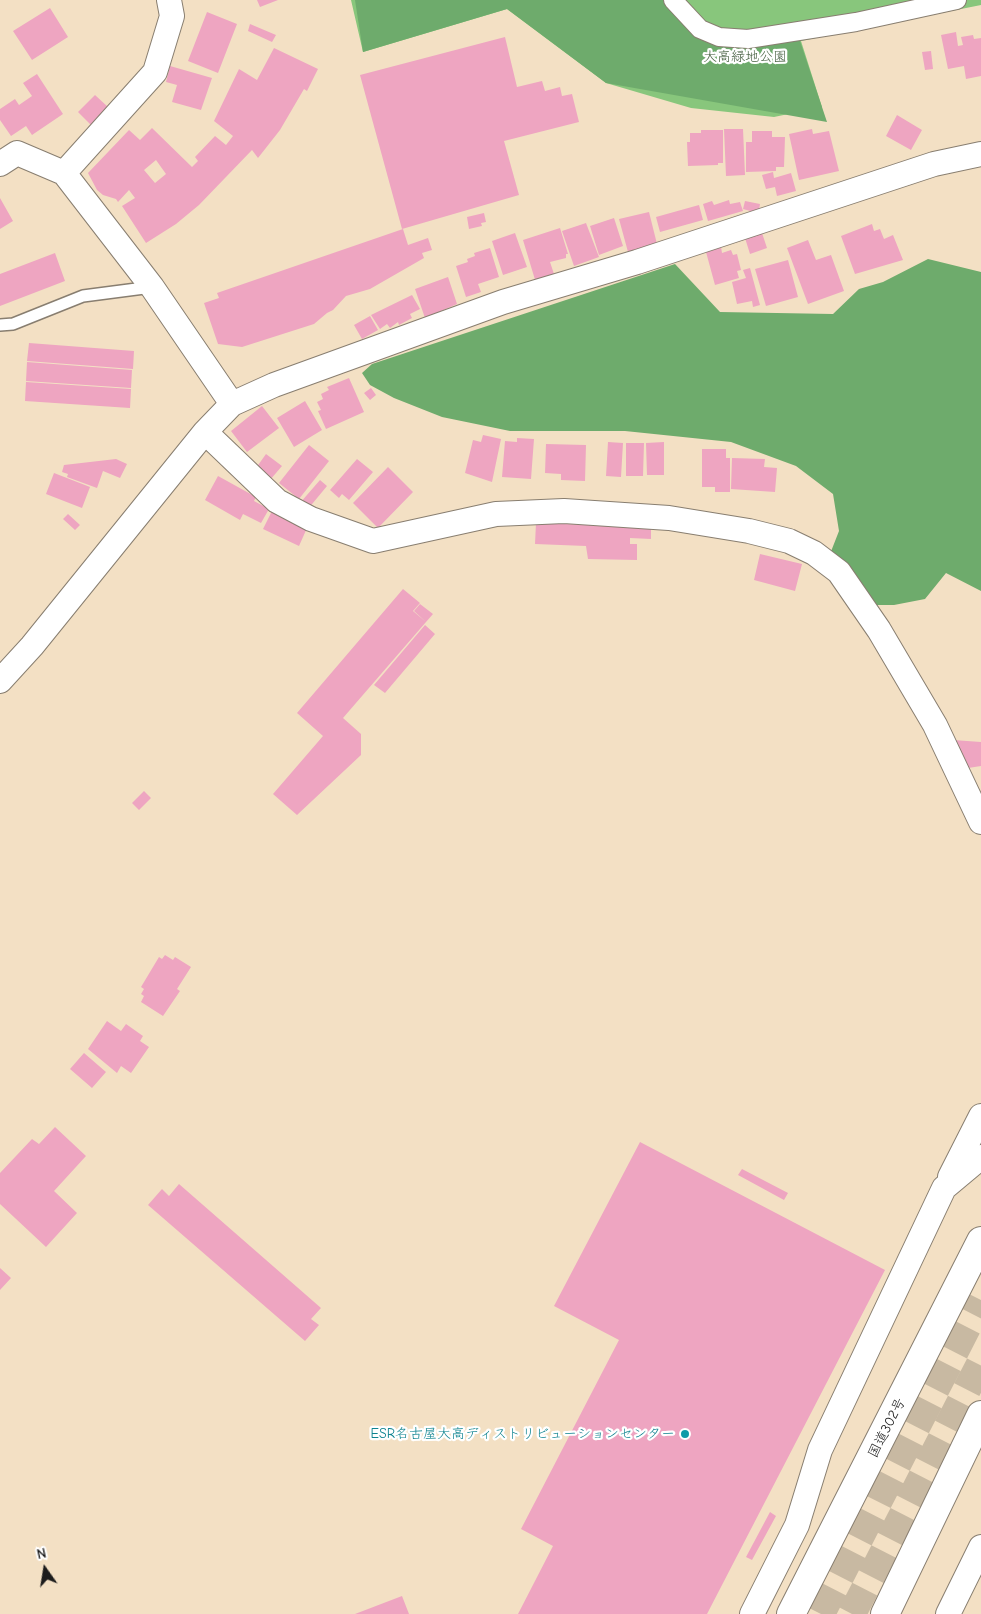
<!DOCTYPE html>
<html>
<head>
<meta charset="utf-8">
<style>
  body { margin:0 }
  #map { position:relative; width:981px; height:1614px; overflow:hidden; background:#f3e0c4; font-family:"Comic Neue",sans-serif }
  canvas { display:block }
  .north { position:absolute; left:20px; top:1544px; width:50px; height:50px; -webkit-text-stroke:4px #fff; paint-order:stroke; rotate:347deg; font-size:14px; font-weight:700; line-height:20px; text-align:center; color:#1c1c1c }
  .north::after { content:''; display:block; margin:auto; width:18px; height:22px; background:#1c1c1c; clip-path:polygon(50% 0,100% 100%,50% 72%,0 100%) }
</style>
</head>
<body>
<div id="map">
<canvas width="981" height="1614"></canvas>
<div class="north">N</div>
</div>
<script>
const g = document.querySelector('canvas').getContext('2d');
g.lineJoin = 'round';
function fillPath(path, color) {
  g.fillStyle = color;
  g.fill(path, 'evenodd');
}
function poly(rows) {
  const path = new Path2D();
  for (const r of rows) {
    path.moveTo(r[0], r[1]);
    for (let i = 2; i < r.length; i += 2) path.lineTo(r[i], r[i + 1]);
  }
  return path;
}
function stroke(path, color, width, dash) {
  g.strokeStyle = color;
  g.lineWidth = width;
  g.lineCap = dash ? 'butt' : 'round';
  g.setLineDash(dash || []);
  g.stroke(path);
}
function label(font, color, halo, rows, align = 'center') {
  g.font = font + ' "Comic Neue","Klee One",sans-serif';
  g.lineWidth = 4.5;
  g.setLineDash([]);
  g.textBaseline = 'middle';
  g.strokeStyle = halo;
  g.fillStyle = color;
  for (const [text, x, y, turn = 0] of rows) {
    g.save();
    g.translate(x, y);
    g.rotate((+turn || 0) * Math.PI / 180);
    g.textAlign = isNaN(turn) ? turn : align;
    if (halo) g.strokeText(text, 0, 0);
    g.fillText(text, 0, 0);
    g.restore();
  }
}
fillPath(poly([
  [351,0,981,0,981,5,801,41,822,107,774,117,691,108,606,83,507,9,363,52]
]), '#88c67c');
fillPath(poly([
  [355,0,673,0,719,37,793,33,800,41,827,122,606,83,507,9,363,52],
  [928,259,981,272,981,591,946,573,925,599,894,605,874,605,830,554,839,531,833,494,796,466,731,442,625,431,510,431,442,417,394,398,370,385,362,373,372,364,675,264,720,312,833,314,859,289,883,282]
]), '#6eab6c');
fillPath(poly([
  [257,0,278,0,260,7],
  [50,8,68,37,32,60,13,31],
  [207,12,237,24,218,73,188,61],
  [250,24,276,35,272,42,248,31],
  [956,32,958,46,963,45,961,37,973,35,974,39,981,38,981,76,966,79,964,66,948,69,941,35],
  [505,37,517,87,542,81,545,91,560,87,562,96,572,94,579,122,504,141,519,195,402,229,360,75],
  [274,48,318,69,307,91,304,89,280,130,258,158,252,150,199,205,176,224,146,243,122,206,135,198,129,190,118,202,116,199,103,195,97,190,88,173,129,130,140,140,152,128,192,167,198,161,195,157,215,136,226,145,233,136,214,121,239,69,257,80],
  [156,160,166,174,155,183,144,170],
  [931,51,933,69,925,70,922,52],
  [170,66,212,78,201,110,172,102,177,85,166,82],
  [37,74,63,114,32,135,26,126,11,136,0,120,0,109,15,99,19,105,32,96,23,83],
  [95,95,108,107,91,125,78,112],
  [897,115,922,130,911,150,886,136],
  [724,129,743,129,745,175,726,176],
  [812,129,813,134,829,131,839,171,799,180,789,134],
  [701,130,723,130,723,163,718,163,718,165,688,166,687,142,690,142,690,133,701,133],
  [752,131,772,131,772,137,785,137,784,167,776,167,776,171,746,172,746,142,752,142],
  [773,172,774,178,791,173,796,191,777,196,775,187,766,189,762,175],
  [0,198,13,221,0,229],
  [729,200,730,204,740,202,743,211,708,221,703,204,712,201,714,205],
  [745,201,760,204,759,210,754,212,743,209],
  [699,205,703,220,660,232,656,217],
  [649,212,657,244,628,252,619,219],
  [484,213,486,222,481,223,482,226,469,229,467,217],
  [614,218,623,246,599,255,590,226],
  [586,223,599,257,574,266,562,231],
  [872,224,874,231,880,229,884,239,893,235,903,260,855,274,841,236],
  [560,228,568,254,566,254,566,258,550,262,555,277,536,283,523,240],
  [403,229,408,245,428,238,432,250,422,253,424,258,370,289,346,296,333,310,327,313,314,324,242,347,218,344,204,303,219,298,217,293],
  [515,233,527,267,503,275,492,241],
  [762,233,767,248,750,254,745,238],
  [808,240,816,260,831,255,844,291,808,304,787,248],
  [721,247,722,253,731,250,733,255,737,254,741,270,737,271,739,278,715,285,706,252],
  [490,248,499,277,478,284,481,292,466,297,456,266,468,262,467,259,475,256,474,253],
  [55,253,65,281,0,306,0,274],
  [788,260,798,297,766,306,755,269],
  [750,268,760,305,753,307,752,301,737,304,732,282,746,278,743,270],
  [448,277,457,304,425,318,415,289],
  [412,295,420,309,410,314,412,318,399,325,398,322,390,328,387,324,380,329,371,315],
  [370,316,378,330,362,339,354,325],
  [29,343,134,351,133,369,27,361],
  [27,362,132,370,131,388,26,381],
  [349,378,364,412,326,429,318,411,321,410,317,402,323,399,321,394,329,390,327,387],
  [26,382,131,389,130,408,25,401],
  [371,388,376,395,370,400,364,393],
  [305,401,322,430,294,447,277,418],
  [262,406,279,428,247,452,231,431],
  [483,435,501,439,492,482,465,473,473,440,481,442],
  [517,438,534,439,531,479,502,477,505,441,517,442],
  [608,442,623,443,621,477,606,476],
  [664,442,664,475,647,475,646,443],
  [626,443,644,443,643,476,626,476],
  [546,444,586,445,585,481,561,480,561,474,545,473],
  [309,445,329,461,299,499,279,483],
  [702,449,726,449,726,458,730,458,730,492,715,492,715,487,702,487],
  [266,454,282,466,270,480,256,468],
  [732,458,765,459,764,467,777,468,775,492,731,489],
  [116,459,127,464,120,478,103,471,97,488,67,477,68,474,62,472,64,465],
  [357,459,373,472,349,500,342,494,339,498,330,490],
  [388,467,413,492,378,528,353,503],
  [54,473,90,487,82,508,46,494],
  [218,476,256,497,254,501,269,509,261,523,243,514,240,520,205,500],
  [320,480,327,486,308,509,300,503],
  [272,511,307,528,299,546,263,529],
  [68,514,80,525,75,530,63,519],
  [536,523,651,527,651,539,630,538,630,544,637,544,637,560,588,559,586,546,535,544],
  [760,554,802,564,795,591,754,580],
  [403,589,420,603,413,611,426,622,343,718,361,734,361,755,297,815,273,794,323,736,297,713],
  [420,604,433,614,426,622,414,611],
  [425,625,435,634,385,693,374,685],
  [953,740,981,742,981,766,968,768],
  [144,791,151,798,139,810,132,803],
  [165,955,173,960,175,957,191,967,177,989,180,991,163,1016,141,1002,144,996,141,994,144,989,141,987,159,957,162,959],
  [107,1021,121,1031,126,1024,143,1036,140,1041,149,1047,131,1073,121,1066,117,1073,88,1049],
  [84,1053,106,1072,92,1088,70,1069],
  [55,1127,86,1156,54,1191,77,1213,46,1247,0,1204,0,1173,32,1139,39,1144],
  [640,1142,885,1270,707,1614,518,1614,553,1546,521,1529,619,1340,554,1306],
  [742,1169,788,1193,784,1200,738,1175],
  [179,1184,321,1308,311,1319,319,1325,305,1341,148,1205,162,1189,169,1196],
  [0,1268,11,1278,0,1290],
  [770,1512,776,1516,752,1560,746,1557],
  [402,1596,409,1614,355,1614]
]), '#eea5c1');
stroke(poly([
  [821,1614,981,1300],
  [852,1614,981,1362]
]), '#c8b9a2', 28, [28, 14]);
const service = poly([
  [0,325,13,324,83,296,152,287]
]);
const pedestrian = poly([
  [673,0,700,29,719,37,748,39,856,22,957,0]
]);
const minor = poly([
  [0,164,17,153,64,173,152,287,232,404],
  [64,173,155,72,172,16,169,0],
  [205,432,277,501,311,519,373,541,496,514,564,511,669,518,749,531,789,541,814,553,839,572,879,630,935,725,981,822],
  [0,681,32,646,205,432,232,404,274,385,503,302,637,262,934,164,981,154],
  [950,1177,981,1116],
  [752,1614,797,1525,820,1450,944,1188,981,1157],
  [948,1614,981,1547]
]);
const trunk = poly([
  [791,1614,981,1241],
  [885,1614,981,1415]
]);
stroke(service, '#887e70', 14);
stroke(pedestrian, '#887e70', 20);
stroke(minor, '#887e70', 26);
stroke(trunk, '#887e70', 30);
stroke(service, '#fff', 11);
stroke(pedestrian, '#fff', 18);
stroke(minor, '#fff', 24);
stroke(trunk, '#fff', 28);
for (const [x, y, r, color] of [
  [685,1434,5,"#0f9aa8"]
]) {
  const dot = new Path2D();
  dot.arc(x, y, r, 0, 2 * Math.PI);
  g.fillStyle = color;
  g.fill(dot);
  stroke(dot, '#fff', 2);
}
label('14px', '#476042', '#fff', [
  ["大高緑地公園",745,57]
]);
label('14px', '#1c1c1c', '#fff', [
  ["国道302号",887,1428,-63]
]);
label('14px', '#0d838f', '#fff', [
  ["ESR名古屋大高ディストリビューションセンター",675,1434]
], 'right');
</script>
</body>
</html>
